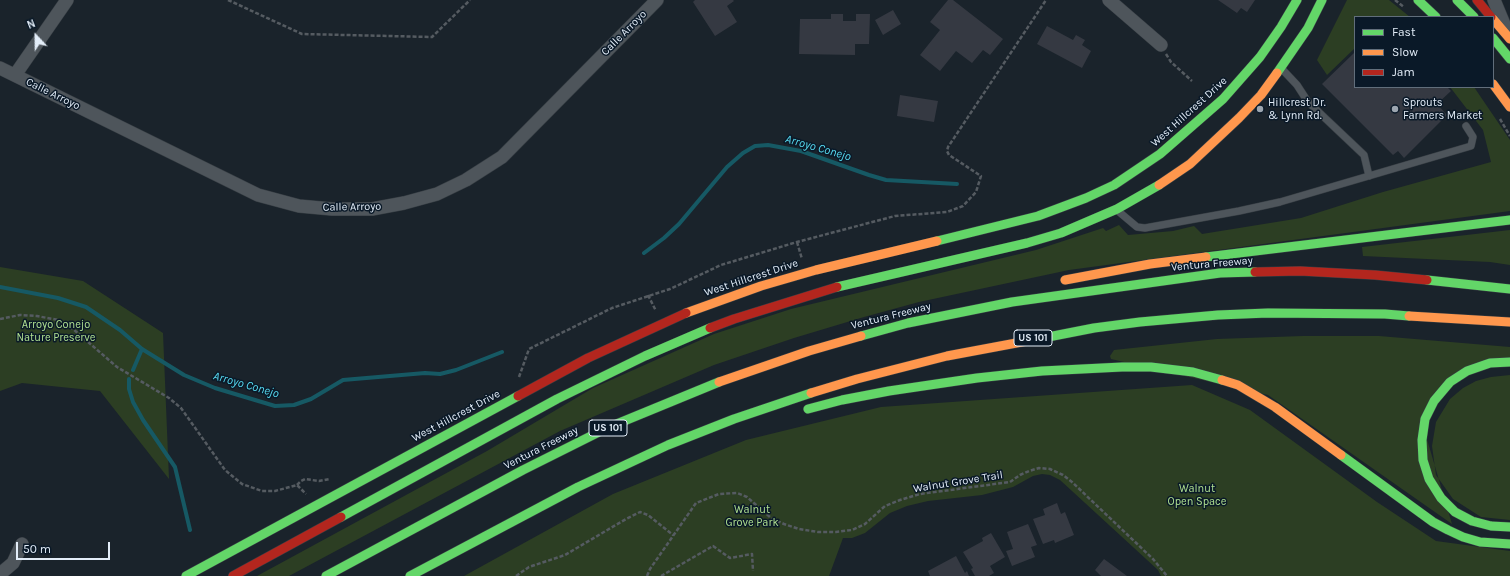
<!DOCTYPE html>
<html>
<head>
<meta charset="utf-8">
<style>
  body { margin:0 }
  #map { position:relative; width:1510px; height:576px; overflow:hidden; background:#1a232b; font-family:Karla,sans-serif }
  canvas { display:block }
  .legend { position:absolute; left:1354px; top:16px; width:140px; height:72px; box-sizing:border-box; background:#0a1928; border:1px solid #616e7b; margin:0; padding:5px 7px; list-style:none; font-size:12px; color:#e3edf8 }
  .legend li { display:flex; align-items:center; gap:8px; height:20px }
  .legend b { width:20px; border:1px solid #616e7b }
  .north { position:absolute; left:16px; top:16px; width:40px; height:40px; -webkit-text-stroke:3px #0a1928; paint-order:stroke; rotate:338deg; font-size:11px; font-weight:700; line-height:16px; text-align:center; color:#e3edf8 }
  .north::after { content:''; display:block; margin:auto; width:14px; height:18px; background:#e3edf8; clip-path:polygon(50% 0,100% 100%,50% 72%,0 100%) }
  .scale { position:absolute; left:16px; top:542px; width:94px; height:18px; box-sizing:border-box; border:2px solid #e3edf8; border-top:0; padding-left:5px; font-size:12px; line-height:14px; white-space:nowrap; color:#e3edf8; -webkit-text-stroke:3px #0a1928; paint-order:stroke }
</style>
</head>
<body>
<div id="map">
<canvas width="1510" height="576"></canvas>
<ul class="legend">
<li><b style="height:5px;background:#63d668"></b>Fast</li>
<li><b style="height:5px;background:#ff974d"></b>Slow</li>
<li><b style="height:5px;background:#b3261e"></b>Jam</li>
</ul>
<div class="north">N</div>
<div class="scale">50 m</div>
</div>
<script>
const g = document.querySelector('canvas').getContext('2d');
g.lineJoin = 'round';
function fillPath(path, color) {
  g.fillStyle = color;
  g.fill(path, 'evenodd');
}
function poly(rows) {
  const path = new Path2D();
  for (const r of rows) {
    path.moveTo(r[0], r[1]);
    for (let i = 2; i < r.length; i += 2) path.lineTo(r[i], r[i + 1]);
  }
  return path;
}
function stroke(path, color, width, dash) {
  g.strokeStyle = color;
  g.lineWidth = width;
  g.lineCap = dash ? 'butt' : 'round';
  g.setLineDash(dash || []);
  g.stroke(path);
}
function label(font, color, halo, rows, align = 'center') {
  g.font = font + ' Karla,sans-serif';
  g.lineWidth = 3;
  g.setLineDash([]);
  g.textBaseline = 'middle';
  g.strokeStyle = halo;
  g.fillStyle = color;
  for (const [text, x, y, turn = 0] of rows) {
    g.save();
    g.translate(x, y);
    g.rotate((+turn || 0) * Math.PI / 180);
    g.textAlign = isNaN(turn) ? turn : align;
    if (halo) g.strokeText(text, 0, 0);
    g.fillText(text, 0, 0);
    g.restore();
  }
}
fillPath(poly([
  [1347,0,1389,0,1410,17,1355,17,1355,48,1327,75,1317,60],
  [1450,87,1474,87,1510,140,1510,211,1069,270,919,302,864,317,794,338,714,365,560,431,289,576,257,576,487,451,593,388,714,334,791,309,1036,250,1103,228,1106,231,1119,225,1128,235,1173,231,1194,226,1202,234,1301,218,1383,192,1491,162,1483,130],
  [1510,230,1510,265,1490,262,1363,256,1362,247],
  [0,267,83,281,163,333,169,479,100,391,22,383,0,391],
  [1303,336,1379,336,1510,347,1510,359,1474,365,1421,419,1452,524,1268,395,1111,359,1110,356,1114,350,1217,339],
  [1510,375,1510,520,1481,517,1453,499,1436,475,1432,446,1436,422,1450,399,1463,388,1476,381,1491,377],
  [1192,385,1250,410,1377,502,1436,541,1510,551,1510,576,1161,576,1158,570,1060,480,1050,475,1042,474,1033,476,1013,487,982,495,928,501,907,506,890,513,865,533,852,538,843,538,829,576,464,576,613,494,746,440,881,407]
]), '#2c3e23');
stroke(poly([
  [644,253,664,238,679,224,727,167,743,153,755,146,768,145,801,151,869,175,886,180,957,184],
  [0,287,58,298,86,307,120,330,142,349,184,375,215,388,275,406,294,405,311,399,343,380,425,373,440,374,456,370,502,352],
  [133,370,142,349],
  [129,379,129,389,133,402,143,420,175,467,190,530]
]), '#165964', 4);
fillPath(poly([
  [695,0,733,0,734,1,727,6,737,22,715,36,693,2],
  [948,0,953,0,1003,39,990,55,983,50,972,63,956,51,940,71,920,55,940,30,930,22],
  [1218,0,1255,0,1247,12,1241,8,1237,13],
  [893,10,901,24,883,35,875,20],
  [831,14,843,14,843,21,856,21,856,14,870,14,869,44,855,44,855,55,799,54,800,19,831,19],
  [1047,26,1073,40,1076,35,1085,40,1082,45,1091,51,1082,68,1037,44],
  [1355,52,1355,87,1447,87,1451,91,1437,104,1447,115,1404,158,1398,151,1393,155,1322,84],
  [900,95,938,101,934,122,897,116],
  [1057,503,1061,514,1065,512,1074,535,1055,543,1054,540,1043,544,1033,519,1045,515,1043,509],
  [1028,524,1037,545,1031,547,1035,557,1012,566,1006,551,1013,549,1007,532],
  [991,533,1005,557,990,566,994,573,989,576,975,576,971,569,973,568,963,552,983,541,982,538],
  [956,556,965,573,967,571,969,576,930,576,928,571],
  [1104,559,1127,576,1101,576,1095,570]
]), '#353942');
const lane = poly([
  [1281,68,1297,85,1308,102,1364,155,1369,176],
  [1118,211,1137,227,1145,228,1239,211,1280,202,1471,146,1473,137,1466,126]
]);
const street = poly([
  [1109,0,1161,45],
  [1494,0,1506,29],
  [0,68,258,195,299,206,332,209,372,209,404,203,437,194,466,180,502,157,657,0],
  [15,75,67,0],
  [0,574,13,563,22,544]
]);
const fast = poly([
  [1418,0,1436,17],
  [1457,0,1474,17],
  [1493,38,1510,59],
  [1277,73,1308,28,1322,0],
  [937,241,1038,216,1086,198,1114,185,1160,154,1223,99,1260,57,1281,27,1297,0],
  [1206,257,1510,220],
  [1427,280,1510,289],
  [837,287,1027,243,1061,233,1117,209,1159,185],
  [861,336,908,323,1012,302,1220,273,1255,272],
  [1043,338,1094,328,1140,322,1218,315,1268,313,1385,314,1409,316],
  [1510,362,1490,363,1467,371,1450,382,1434,401,1425,419,1422,440,1423,460,1429,479,1441,498,1455,512,1472,521,1491,526,1510,527],
  [808,409,842,400,889,391,977,378,1042,371,1122,367,1151,367,1193,372,1222,380],
  [1341,455,1433,522,1448,530,1463,537,1480,542,1510,544],
  [341,517,557,399,645,356,710,328],
  [186,576,518,396],
  [326,576,523,470,607,428,719,382],
  [410,576,578,487,668,445,734,419,811,393]
]);
const slow = poly([
  [1493,19,1510,39],
  [1493,84,1510,107],
  [1159,185,1190,164,1239,118,1261,95,1277,73],
  [1065,280,1150,264,1206,257],
  [686,313,761,286,816,270,937,241],
  [1409,316,1510,322],
  [1222,380,1238,385,1275,407,1341,455],
  [719,382,809,351,861,336],
  [811,393,857,379,947,356,1043,338]
]);
const jam = poly([
  [1477,0,1491,17],
  [1255,272,1300,271,1375,275,1427,280],
  [710,328,734,319,837,287],
  [518,396,588,358,686,313],
  [233,576,341,517]
]);
stroke(lane, '#373e44', 8);
stroke(street, '#373e44', 14);
stroke(fast, '#373e44', 10);
stroke(slow, '#373e44', 10);
stroke(jam, '#373e44', 10);
stroke(poly([
  [228,0,302,34,432,37,470,0],
  [1395,0,1404,7],
  [1166,54,1171,62,1192,81],
  [1500,119,1510,136],
  [797,242,802,259],
  [648,295,656,311],
  [0,319,20,315,37,316,58,320,73,329,117,367,169,398,181,408,225,470,242,484,262,491,275,491,297,485,306,494],
  [519,377,529,349,612,308,670,289,721,265,797,242,895,216,947,212,963,206,976,192,981,176,949,155,947,151,948,147,1046,0],
  [297,485,301,481,305,479,319,481,330,479],
  [516,576,529,567,565,555,626,519,640,512,648,515,673,535],
  [647,576,650,569,696,503,719,494,737,493,747,497,771,518,784,524,799,529,818,532,836,532,852,530,865,524,885,506,900,500,920,494,1010,482,1020,475,1029,471,1039,468,1050,469,1063,475,1072,482,1153,559,1167,576],
  [661,576,713,546,730,558,752,554,753,571]
]), '#555b61', 2.5, [4, 2]);
stroke(lane, '#4e555b', 7);
stroke(street, '#4e555b', 13);
stroke(fast, '#63d668', 9);
stroke(slow, '#ff974d', 9);
stroke(jam, '#b3261e', 9);
for (const [x, y, r, color] of [
  [1260,109,4,"#9da6b0"],
  [1395,109,4,"#9da6b0"]
]) {
  const dot = new Path2D();
  dot.arc(x, y, r, 0, 2 * Math.PI);
  g.fillStyle = color;
  g.fill(dot);
  stroke(dot, '#0a1928', 1.5);
}
for (const [x, y, w] of [
  [1033,338,38],
  [608,428,38]
]) {
  const box = new Path2D();
  box.roundRect(x - w / 2, y - 8, w, 16, 3);
  g.fillStyle = '#0a1928';
  g.fill(box);
  stroke(box, '#e3edf8', 1);
}
label('bold 10px', '#e3edf8', null, [
  ["US 101",1033,338],
  ["US 101",608,428]
]);
label('11px', '#e3edf8', '#0a1928', [
  ["Calle Arroyo",624,33,-45],
  ["Calle Arroyo",53,94,26],
  ["West Hillcrest Drive",1189,112,-42],
  ["Calle Arroyo",352,207,-1],
  ["Ventura Freeway",1212,264,-5],
  ["West Hillcrest Drive",751,278,-18],
  ["Ventura Freeway",891,316,-14],
  ["West Hillcrest Drive",456,416,-28],
  ["Ventura Freeway",541,448,-27],
  ["Walnut Grove Trail",958,482,-9]
]);
label('11px', '#e3edf8', '#0a1928', [
  ["Hillcrest Dr.",1268,103],
  ["& Lynn Rd.",1268,116],
  ["Sprouts",1403,103],
  ["Farmers Market",1403,116]
], 'left');
label('11px', '#b0e090', '#0a1928', [
  ["Arroyo Conejo",56,325],
  ["Nature Preserve",56,338],
  ["Walnut",1197,489],
  ["Open Space",1197,502],
  ["Walnut",752,510],
  ["Grove Park",752,523]
]);
label('italic 12px', '#58dcf2', '#0a1928', [
  ["Arroyo Conejo",818,148,16],
  ["Arroyo Conejo",246,385,16]
]);
</script>
</body>
</html>
